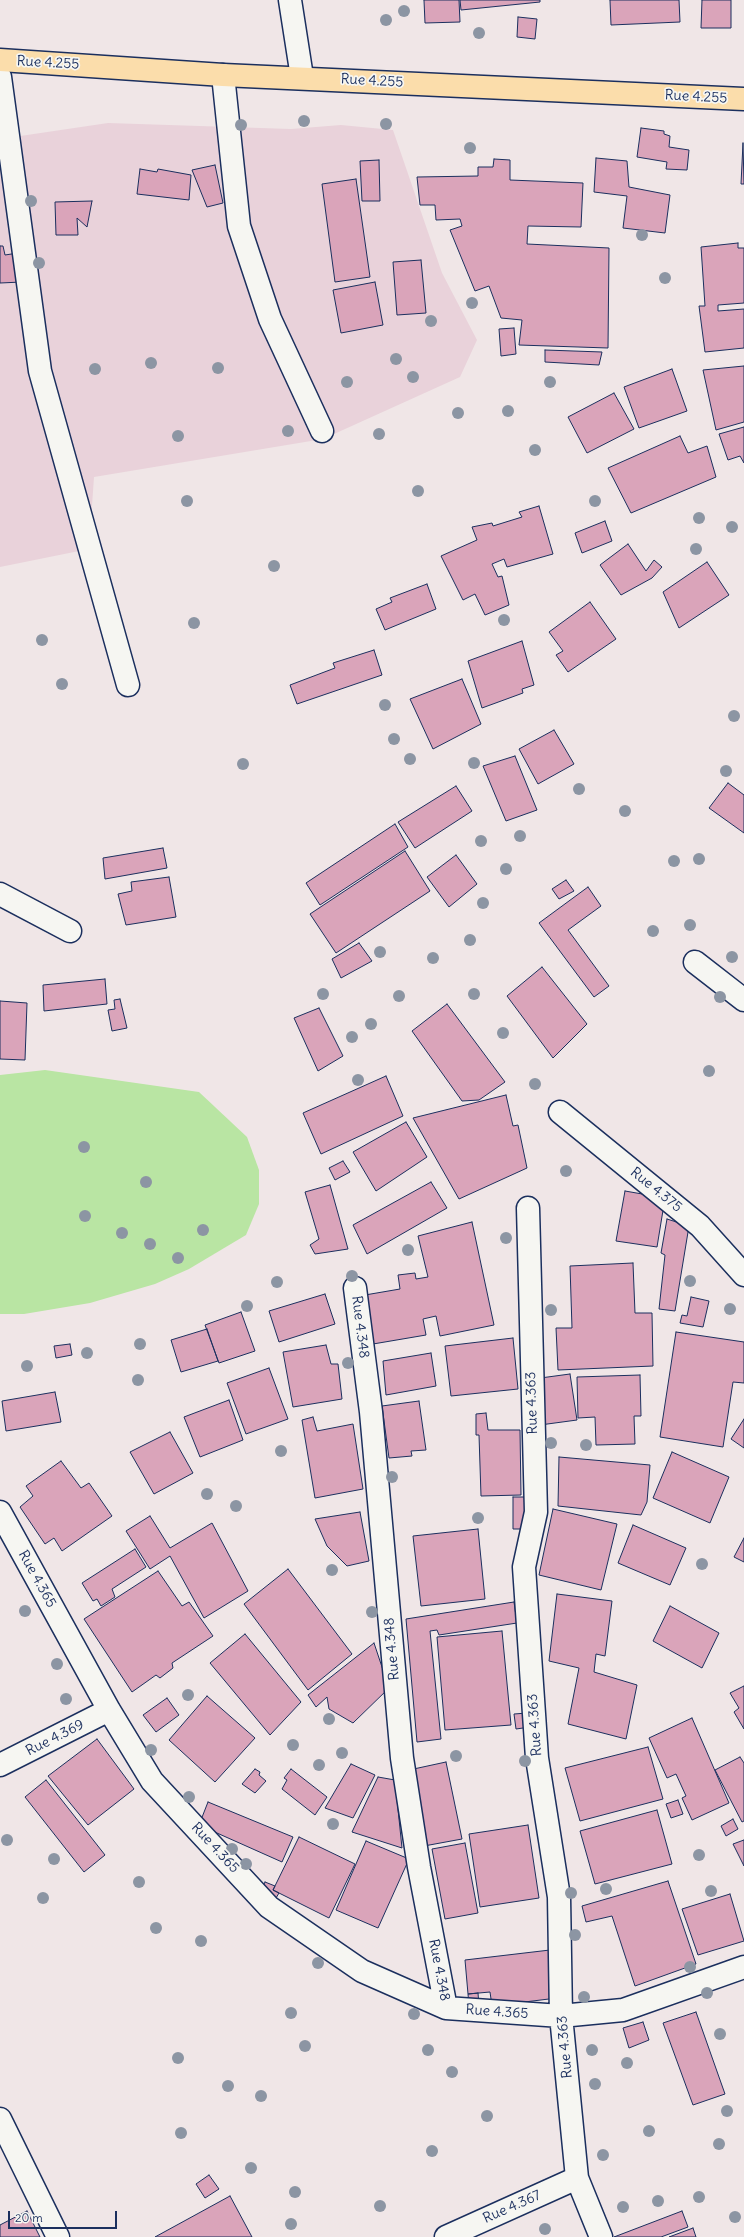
<!DOCTYPE html>
<html>
<head>
<meta charset="utf-8">
<style>
  body { margin:0 }
  #map { position:relative; width:744px; height:2237px; overflow:hidden; background:#f0e6e7; font-family:Delius,sans-serif }
  canvas { display:block }
  .scale { position:absolute; left:8px; top:2211px; width:109px; height:18px; box-sizing:border-box; border:2px solid #1b2f5e; border-top:0; padding-left:5px; font-size:12px; line-height:14px; white-space:nowrap; color:#1b2f5e; -webkit-text-stroke:3px #f6f6f2; paint-order:stroke }
</style>
</head>
<body>
<div id="map">
<canvas width="744" height="2237"></canvas>
<div class="scale">20 m</div>
</div>
<script>
const g = document.querySelector('canvas').getContext('2d');
g.lineJoin = 'round';
function fillPath(path, color) {
  g.fillStyle = color;
  g.fill(path, 'evenodd');
}
function poly(rows) {
  const path = new Path2D();
  for (const r of rows) {
    path.moveTo(r[0], r[1]);
    for (let i = 2; i < r.length; i += 2) path.lineTo(r[i], r[i + 1]);
  }
  return path;
}
function stroke(path, color, width, dash) {
  g.strokeStyle = color;
  g.lineWidth = width;
  g.lineCap = dash ? 'butt' : 'round';
  g.setLineDash(dash || []);
  g.stroke(path);
}
function label(font, color, halo, rows, align = 'center') {
  g.font = font + ' Delius,sans-serif';
  g.lineWidth = 3.5;
  g.setLineDash([]);
  g.textBaseline = 'middle';
  g.strokeStyle = halo;
  g.fillStyle = color;
  for (const [text, x, y, turn = 0] of rows) {
    g.save();
    g.translate(x, y);
    g.rotate((+turn || 0) * Math.PI / 180);
    g.textAlign = isNaN(turn) ? turn : align;
    if (halo) g.strokeText(text, 0, 0);
    g.fillText(text, 0, 0);
    g.restore();
  }
}
fillPath(poly([
  [108,123,291,129,341,125,393,130,442,273,477,340,460,377,323,439,94,477,89,549,0,567,0,283,22,282,5,255,3,246,0,246,0,139]
]), '#e9d2da');
fillPath(poly([
  [45,1070,199,1092,247,1137,259,1170,259,1204,246,1235,189,1269,155,1284,90,1303,24,1314,0,1314,0,1075]
]), '#b9e5a3');
const building = poly([
  [424,0,459,0,460,22,425,23,424,0],
  [460,0,540,0,540,2,461,10,460,0],
  [610,0,679,0,680,22,611,25,610,0],
  [702,0,731,0,731,28,701,28,702,0],
  [518,17,537,19,535,39,517,37,518,17],
  [641,128,664,131,664,134,670,136,669,147,689,150,687,170,666,169,667,162,637,157,641,128],
  [743,143,744,184,741,184,743,143],
  [596,158,627,161,629,187,670,195,665,233,623,228,627,196,594,192,596,158],
  [494,159,510,160,510,180,583,183,581,227,528,226,527,244,609,248,608,348,519,345,522,320,501,318,489,286,475,291,450,230,462,226,460,219,436,220,435,205,420,205,417,177,478,176,478,167,493,167,494,159],
  [379,160,380,201,362,201,360,161,379,160],
  [215,165,223,203,207,207,192,170,215,165],
  [140,169,157,172,158,169,191,175,189,200,137,194,140,169],
  [356,179,370,277,335,282,322,184,356,179],
  [92,201,87,227,77,218,78,235,56,235,55,202,92,201],
  [738,243,738,248,744,248,744,303,718,305,718,311,744,309,744,348,705,352,699,306,705,306,701,247,738,243],
  [0,246,3,246,5,255,18,253,22,282,0,283,0,246],
  [421,260,426,313,397,315,393,262,421,260],
  [375,282,383,325,341,333,333,290,375,282],
  [514,328,516,354,501,356,499,329,514,328],
  [545,350,602,352,599,365,545,362,545,350],
  [744,366,744,422,716,430,703,370,744,366],
  [672,369,687,411,639,428,624,387,672,369],
  [614,393,634,429,587,453,568,417,614,393],
  [744,427,744,463,740,456,728,460,719,434,744,427],
  [680,436,688,453,707,446,716,477,631,513,608,468,680,436],
  [539,506,553,554,507,567,504,559,492,564,498,577,502,576,509,605,485,615,475,594,463,600,441,556,477,540,472,527,492,523,493,526,522,517,519,512,539,506],
  [605,521,612,541,582,553,575,533,605,521],
  [628,544,646,571,654,560,662,567,652,578,621,595,600,565,628,544],
  [707,562,729,595,679,628,663,592,707,562],
  [427,584,436,609,385,630,376,609,392,602,390,598,427,584],
  [590,602,616,639,568,672,556,655,563,651,549,632,590,602],
  [522,641,534,685,522,689,523,693,482,708,468,661,522,641],
  [374,650,382,675,297,704,290,685,335,668,333,663,374,650],
  [462,679,481,724,433,749,410,699,462,679],
  [554,730,574,764,538,784,519,749,554,730],
  [515,756,537,810,506,821,483,766,515,756],
  [728,783,744,795,744,833,709,808,728,783],
  [456,786,472,811,415,848,398,822,456,786],
  [395,824,408,847,320,905,306,883,395,824],
  [163,848,167,868,105,879,103,858,163,848],
  [405,851,430,891,336,953,310,914,405,851],
  [456,855,477,884,449,907,427,877,456,855],
  [169,877,176,917,126,925,118,894,132,891,131,882,169,877],
  [566,880,574,891,559,899,552,889,566,880],
  [588,887,601,906,568,930,609,986,594,997,539,923,588,887],
  [359,943,372,961,341,978,332,959,359,943],
  [542,967,587,1024,553,1058,507,996,542,967],
  [105,979,107,1004,44,1011,43,985,105,979],
  [120,999,127,1028,112,1031,108,1010,115,1009,114,1000,120,999],
  [0,1001,27,1003,25,1060,0,1059,0,1001],
  [447,1004,505,1082,479,1100,462,1101,412,1031,447,1004],
  [319,1008,343,1056,318,1071,294,1018,319,1008],
  [386,1076,403,1116,321,1154,303,1113,386,1076],
  [506,1095,513,1126,518,1125,527,1168,459,1199,413,1118,506,1095],
  [406,1122,427,1157,376,1191,353,1152,406,1122],
  [343,1161,350,1172,335,1180,329,1168,343,1161],
  [431,1182,447,1208,367,1254,353,1225,431,1182],
  [330,1185,348,1249,315,1254,310,1245,319,1239,305,1192,330,1185],
  [625,1191,665,1198,657,1247,616,1241,625,1191],
  [667,1219,689,1226,675,1311,659,1309,665,1255,661,1253,667,1219],
  [472,1222,494,1325,440,1336,436,1316,423,1319,426,1335,373,1344,365,1295,400,1289,398,1275,415,1273,416,1279,428,1277,418,1236,472,1222],
  [633,1263,635,1313,652,1313,653,1366,558,1370,556,1328,572,1328,570,1266,633,1263],
  [325,1294,335,1324,279,1342,269,1311,325,1294],
  [691,1297,709,1301,703,1327,680,1323,682,1315,687,1316,691,1297],
  [241,1312,255,1351,219,1363,205,1325,241,1312],
  [207,1329,218,1361,181,1372,171,1340,207,1329],
  [676,1332,744,1342,744,1383,733,1382,723,1447,660,1437,676,1332],
  [513,1338,518,1389,451,1396,445,1346,513,1338],
  [70,1344,72,1355,56,1358,54,1346,70,1344],
  [326,1345,331,1364,338,1364,342,1399,293,1407,283,1352,326,1345],
  [431,1353,436,1386,386,1395,383,1361,431,1353],
  [269,1368,288,1419,246,1434,227,1383,269,1368],
  [570,1374,577,1420,540,1425,533,1379,570,1374],
  [640,1375,641,1416,634,1416,635,1444,596,1445,595,1417,578,1418,577,1377,640,1375],
  [55,1392,61,1422,6,1431,2,1401,55,1392],
  [229,1400,243,1440,200,1457,184,1417,229,1400],
  [419,1401,426,1450,411,1451,412,1456,389,1458,382,1406,419,1401],
  [486,1413,488,1430,520,1430,521,1495,481,1496,479,1435,476,1435,476,1414,486,1413],
  [313,1417,317,1431,353,1424,363,1489,315,1498,302,1420,313,1417],
  [744,1419,744,1448,731,1439,744,1419],
  [170,1432,193,1473,154,1494,130,1452,170,1432],
  [672,1452,729,1477,710,1523,653,1498,672,1452],
  [559,1457,650,1465,647,1502,641,1515,558,1506,559,1457],
  [61,1461,81,1488,89,1483,112,1516,62,1551,54,1538,45,1544,20,1507,33,1496,26,1486,61,1461],
  [513,1497,534,1497,531,1529,513,1529,513,1497],
  [553,1509,617,1524,601,1590,539,1575,553,1509],
  [360,1512,369,1561,347,1566,327,1546,315,1519,360,1512],
  [150,1516,170,1548,212,1523,248,1591,204,1618,170,1556,150,1569,126,1531,150,1516],
  [633,1525,686,1548,670,1585,618,1563,633,1525],
  [478,1529,485,1599,421,1606,413,1536,478,1529],
  [744,1538,744,1562,734,1557,744,1538],
  [135,1549,146,1567,112,1589,115,1597,101,1606,97,1599,93,1601,82,1583,135,1549],
  [288,1569,352,1654,308,1690,244,1604,288,1569],
  [158,1571,182,1606,189,1602,213,1636,172,1663,173,1668,160,1678,156,1675,132,1692,84,1619,158,1571],
  [557,1594,612,1601,605,1656,596,1654,594,1672,637,1685,626,1739,568,1724,579,1668,549,1661,557,1594],
  [514,1602,517,1623,439,1635,437,1630,430,1631,441,1739,417,1742,406,1619,514,1602],
  [670,1606,719,1633,702,1668,653,1641,670,1606],
  [502,1631,511,1725,445,1730,437,1637,502,1631],
  [245,1634,301,1702,270,1735,210,1663,245,1634],
  [374,1643,389,1688,353,1723,329,1709,327,1697,316,1707,308,1695,374,1643],
  [744,1686,744,1729,734,1712,739,1708,730,1693,744,1686],
  [207,1696,255,1738,215,1782,169,1740,207,1696],
  [167,1698,179,1715,156,1732,143,1715,167,1698],
  [527,1713,530,1727,516,1729,514,1714,527,1713],
  [692,1718,729,1803,692,1820,682,1798,686,1796,676,1774,667,1778,649,1738,692,1718],
  [97,1739,134,1789,88,1825,48,1776,97,1739],
  [648,1747,663,1799,580,1821,565,1768,648,1747],
  [740,1757,744,1763,744,1821,742,1822,715,1770,740,1757],
  [446,1762,462,1839,424,1846,409,1770,446,1762],
  [351,1764,375,1775,353,1818,325,1808,351,1764],
  [255,1769,260,1772,259,1775,266,1781,255,1793,242,1784,255,1769],
  [291,1769,327,1797,315,1815,282,1789,287,1780,284,1778,291,1769],
  [378,1777,395,1780,402,1848,352,1832,378,1777],
  [46,1780,105,1855,84,1872,25,1797,46,1780],
  [678,1800,683,1814,671,1818,666,1804,678,1800],
  [208,1802,293,1837,282,1862,199,1825,208,1802],
  [657,1810,672,1864,595,1884,580,1831,657,1810],
  [733,1819,738,1829,726,1836,721,1826,733,1819],
  [528,1825,539,1898,480,1907,469,1834,528,1825],
  [299,1837,355,1864,329,1918,273,1890,299,1837],
  [744,1840,744,1866,733,1844,744,1840],
  [366,1841,409,1859,378,1928,336,1910,366,1841],
  [465,1843,478,1913,445,1919,432,1849,465,1843],
  [668,1881,696,1964,635,1986,612,1916,586,1922,582,1906,668,1881],
  [265,1882,275,1886,273,1890,279,1893,273,1903,259,1895,265,1882],
  [730,1894,744,1941,698,1955,682,1909,730,1894],
  [550,1950,557,1998,492,2006,490,1992,468,1994,465,1960,550,1950],
  [478,1993,479,2006,469,2006,468,1994,478,1993],
  [696,2012,725,2094,693,2105,663,2023,696,2012],
  [643,2022,649,2040,629,2048,623,2028,643,2022],
  [209,2175,219,2189,205,2198,196,2184,209,2175],
  [230,2196,252,2237,155,2237,230,2196],
  [27,2211,40,2237,0,2237,0,2225,27,2211],
  [682,2211,688,2227,661,2237,614,2237,682,2211],
  [693,2228,696,2237,669,2237,693,2228]
]);
fillPath(building, '#daa4ba');
stroke(building, '#1b2f5e', 1);
const minor = poly([
  [290,0,302,77],
  [223,75,239,226,270,319,322,431],
  [0,77,40,371,128,685],
  [0,894,70,931],
  [695,962,744,1000],
  [560,1112,700,1226,744,1275],
  [528,1208,536,1512,524,1567,537,1758,559,1897,561,2016,577,2178,601,2237],
  [355,1288,371,1412,402,1758,419,1867,446,2008],
  [0,1512,109,1710,152,1781,269,1907,362,1971,446,2008,561,2016,623,2010,744,1967],
  [0,1765,109,1710],
  [0,2119,58,2237],
  [446,2237,577,2178]
]);
const highway = poly([
  [0,60,223,75,744,99]
]);
stroke(minor, '#1b2f5e', 25);
stroke(highway, '#1b2f5e', 25);
stroke(minor, '#f6f6f2', 22);
stroke(highway, '#fbddab', 22);
g.fillStyle = '#8c95a3';
for (const [x, y] of [
  [404,11],
  [386,20],
  [479,33],
  [304,121],
  [386,124],
  [241,125],
  [470,148],
  [31,201],
  [642,235],
  [39,263],
  [665,278],
  [472,303],
  [431,321],
  [396,359],
  [151,363],
  [218,368],
  [95,369],
  [413,377],
  [347,382],
  [550,382],
  [508,411],
  [458,413],
  [288,431],
  [379,434],
  [178,436],
  [535,450],
  [418,491],
  [187,501],
  [595,501],
  [699,518],
  [732,527],
  [696,549],
  [274,566],
  [504,620],
  [194,623],
  [42,640],
  [62,684],
  [385,705],
  [734,716],
  [394,739],
  [410,759],
  [474,763],
  [243,764],
  [726,771],
  [579,789],
  [625,811],
  [520,836],
  [481,841],
  [699,859],
  [674,861],
  [506,869],
  [483,903],
  [690,925],
  [653,931],
  [470,940],
  [380,952],
  [732,957],
  [433,958],
  [323,994],
  [474,994],
  [399,996],
  [720,997],
  [371,1024],
  [503,1033],
  [352,1037],
  [709,1071],
  [358,1080],
  [535,1084],
  [84,1147],
  [566,1171],
  [146,1182],
  [85,1216],
  [203,1230],
  [122,1233],
  [506,1238],
  [150,1244],
  [408,1250],
  [178,1258],
  [352,1276],
  [690,1281],
  [277,1282],
  [247,1306],
  [730,1309],
  [551,1310],
  [140,1344],
  [87,1353],
  [348,1363],
  [27,1366],
  [138,1380],
  [551,1443],
  [586,1445],
  [281,1451],
  [392,1477],
  [207,1494],
  [236,1506],
  [478,1518],
  [702,1564],
  [332,1570],
  [25,1611],
  [372,1612],
  [57,1664],
  [188,1695],
  [66,1699],
  [329,1719],
  [293,1745],
  [151,1750],
  [342,1753],
  [456,1756],
  [525,1761],
  [319,1765],
  [189,1797],
  [333,1824],
  [7,1840],
  [232,1849],
  [699,1855],
  [54,1859],
  [246,1864],
  [139,1882],
  [606,1889],
  [711,1891],
  [571,1893],
  [43,1898],
  [156,1928],
  [575,1935],
  [201,1941],
  [318,1963],
  [690,1967],
  [707,1993],
  [584,1997],
  [291,2013],
  [414,2014],
  [720,2034],
  [305,2046],
  [428,2050],
  [592,2050],
  [178,2058],
  [627,2063],
  [452,2072],
  [595,2084],
  [228,2086],
  [261,2096],
  [727,2111],
  [487,2116],
  [649,2131],
  [181,2133],
  [719,2144],
  [432,2151],
  [603,2155],
  [251,2168],
  [295,2192],
  [699,2197],
  [658,2201],
  [380,2206],
  [623,2207],
  [735,2217],
  [291,2224],
  [545,2229]
]) {
  g.beginPath();
  g.arc(x, y, 6, 0, 2 * Math.PI);
  g.fill();
}
label('14px', '#1b2f5e', '#f6f6f2', [
  ["Rue 4.255",48,63,3],
  ["Rue 4.255",372,81,3],
  ["Rue 4.255",696,97,3],
  ["Rue 4.375",656,1190,39],
  ["Rue 4.348",360,1327,83],
  ["Rue 4.363",532,1403,-92],
  ["Rue 4.365",37,1579,61],
  ["Rue 4.348",392,1649,-95],
  ["Rue 4.363",535,1725,-94],
  ["Rue 4.369",55,1738,-27],
  ["Rue 4.365",215,1848,47],
  ["Rue 4.348",439,1970,79],
  ["Rue 4.365",497,2012,4],
  ["Rue 4.363",565,2047,-95],
  ["Rue 4.367",512,2207,-24]
]);
</script>
</body>
</html>
